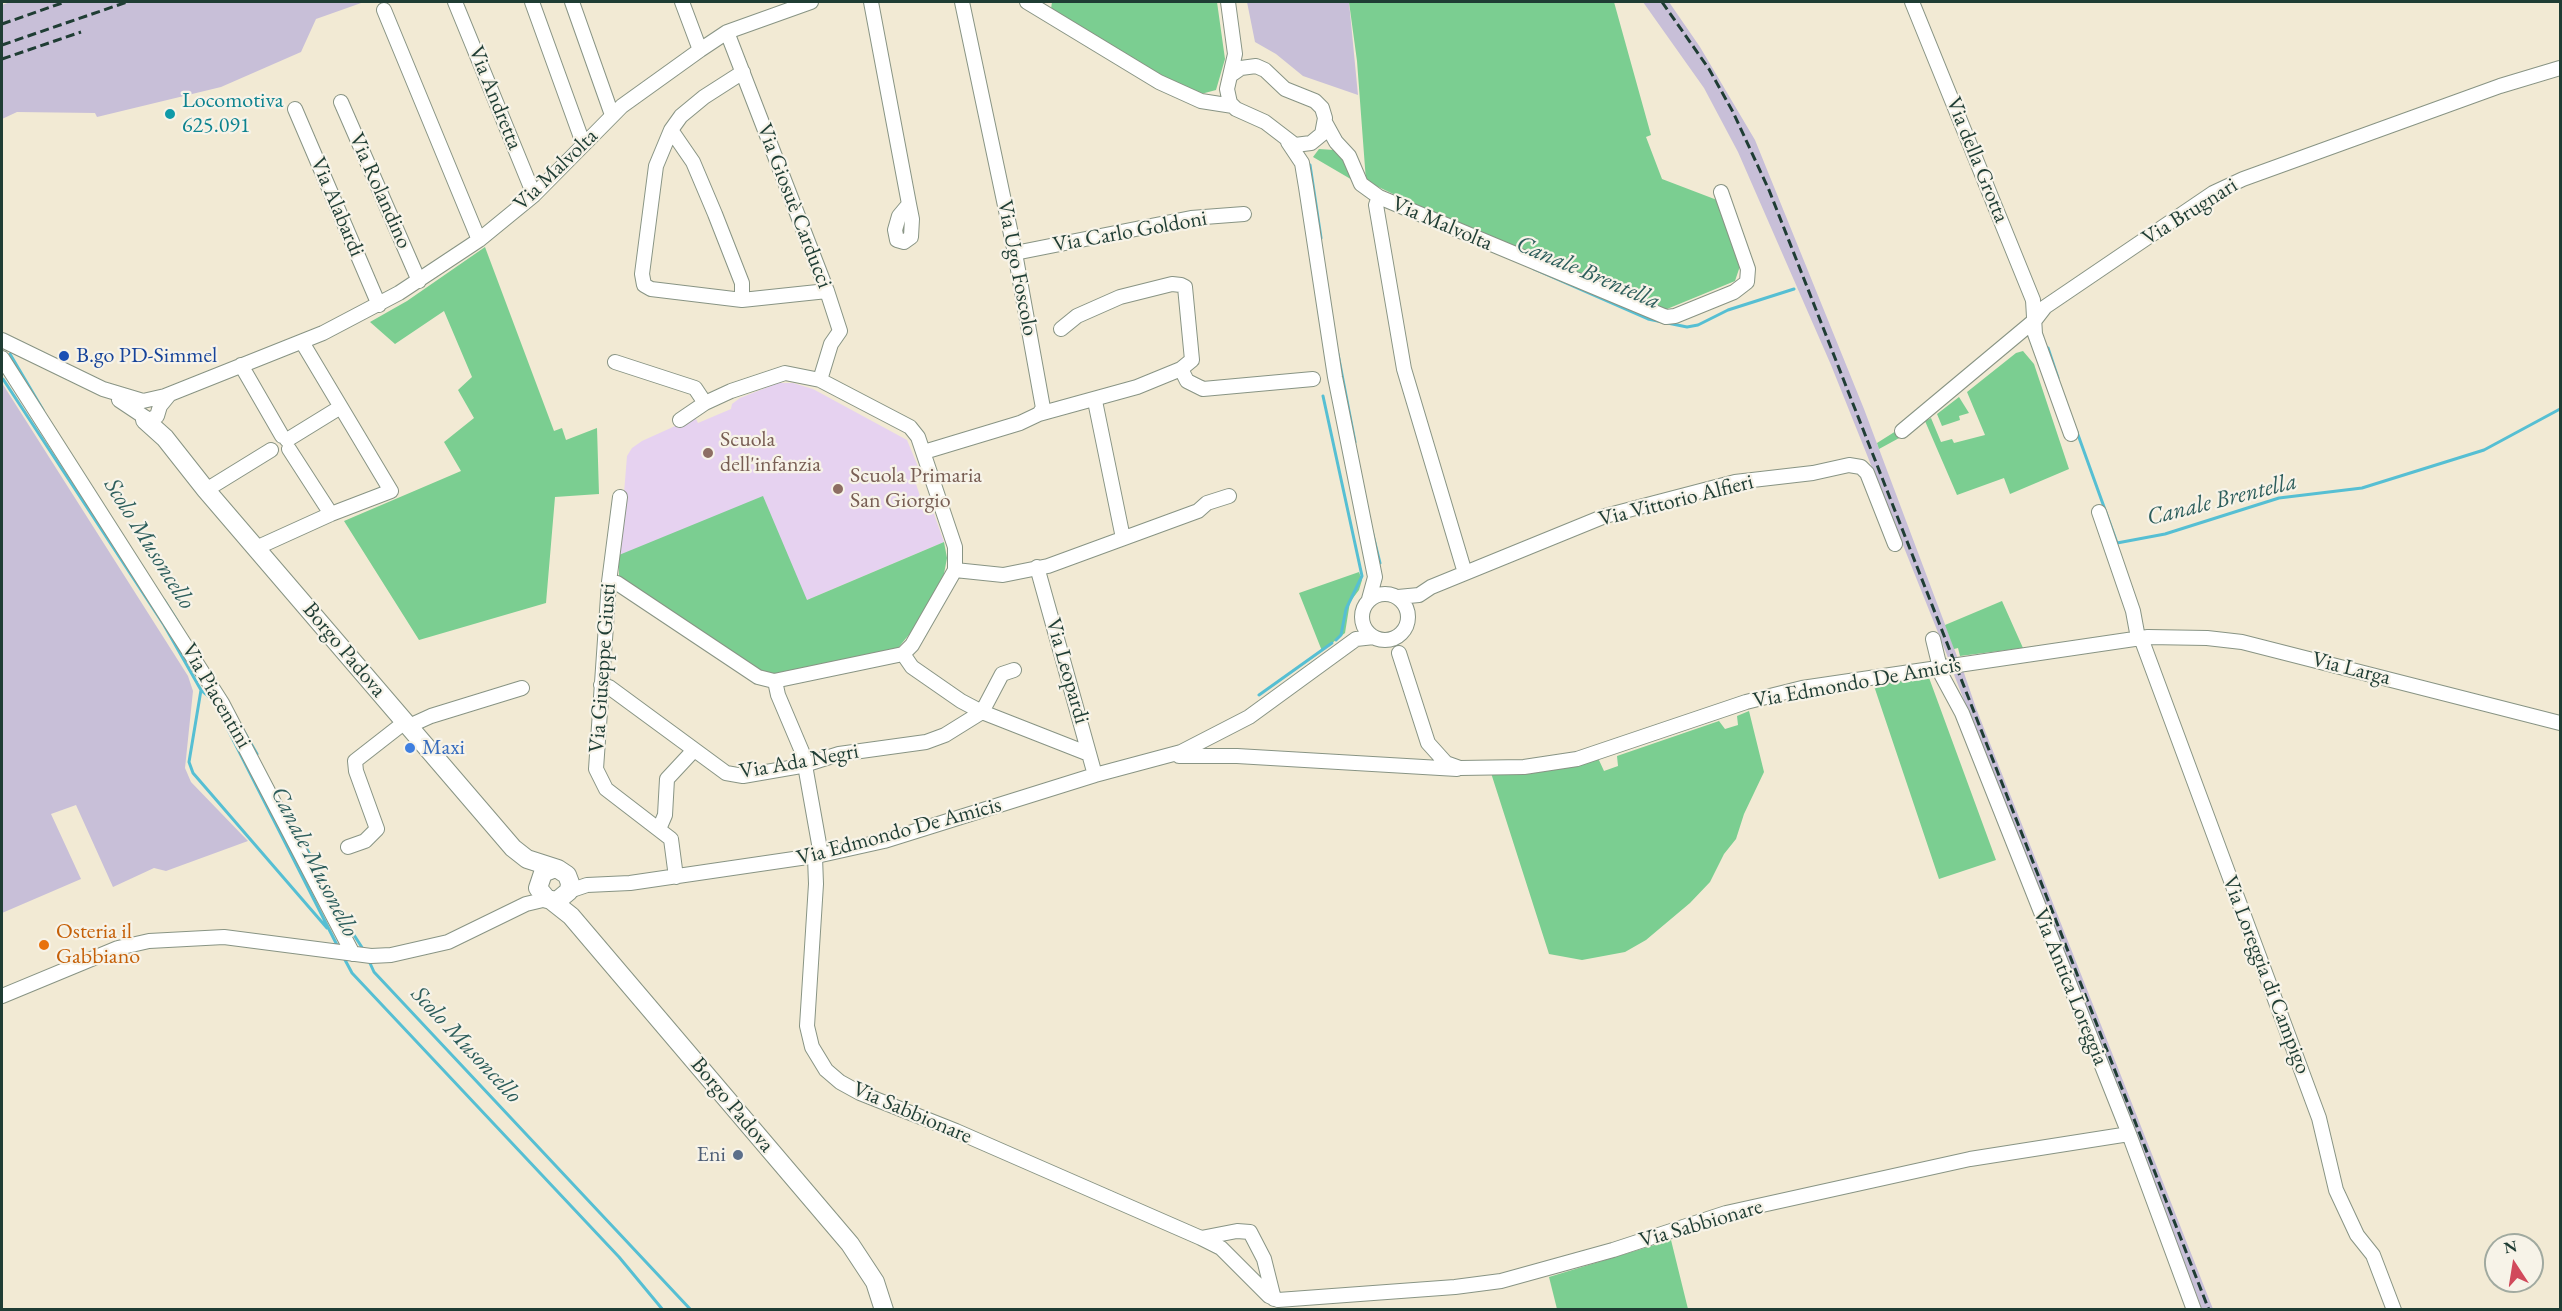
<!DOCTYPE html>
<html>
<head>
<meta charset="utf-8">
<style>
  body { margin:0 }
  #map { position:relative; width:2562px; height:1311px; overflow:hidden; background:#f2ead4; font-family:"EB Garamond",serif }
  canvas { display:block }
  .frame { position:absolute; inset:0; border:3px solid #1f3d34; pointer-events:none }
  .north { position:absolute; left:2484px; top:1233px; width:60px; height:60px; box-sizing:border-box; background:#f7f3e8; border:2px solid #a1aaa0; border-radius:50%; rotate:348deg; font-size:16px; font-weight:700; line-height:24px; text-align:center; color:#1f3d34 }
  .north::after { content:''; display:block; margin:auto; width:21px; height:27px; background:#d1495b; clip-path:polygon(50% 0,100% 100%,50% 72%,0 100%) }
</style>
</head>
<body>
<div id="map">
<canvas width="2562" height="1311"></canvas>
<div class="frame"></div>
<div class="north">N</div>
</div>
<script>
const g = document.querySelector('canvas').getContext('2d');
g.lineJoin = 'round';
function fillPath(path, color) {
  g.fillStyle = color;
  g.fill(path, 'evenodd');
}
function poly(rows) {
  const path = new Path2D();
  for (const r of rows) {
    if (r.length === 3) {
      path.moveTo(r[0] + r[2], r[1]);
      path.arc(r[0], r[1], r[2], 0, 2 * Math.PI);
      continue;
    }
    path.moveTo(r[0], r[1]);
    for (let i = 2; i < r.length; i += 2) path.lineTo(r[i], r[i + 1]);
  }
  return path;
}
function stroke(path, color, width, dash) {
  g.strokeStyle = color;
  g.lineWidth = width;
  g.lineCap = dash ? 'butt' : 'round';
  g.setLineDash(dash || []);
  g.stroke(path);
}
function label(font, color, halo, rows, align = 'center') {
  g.font = font + ' "EB Garamond",serif';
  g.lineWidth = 4.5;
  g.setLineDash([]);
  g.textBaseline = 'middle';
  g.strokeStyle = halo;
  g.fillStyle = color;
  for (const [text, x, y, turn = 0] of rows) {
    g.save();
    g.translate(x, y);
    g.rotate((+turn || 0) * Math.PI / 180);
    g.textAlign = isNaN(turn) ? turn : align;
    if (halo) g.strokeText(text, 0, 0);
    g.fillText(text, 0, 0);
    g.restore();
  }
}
fillPath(poly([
  [778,383,793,383,813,389,907,440,919,469,912,472,921,499,928,497,944,542,807,600,619,555,627,456,632,448,642,441,695,417,698,423,731,409,732,404,740,398]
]), '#e6d2f0');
fillPath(poly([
  [10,2,364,2,316,19,301,52,221,87,97,117,95,113,17,112,2,119,2,5],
  [1247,2,1349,2,1358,95,1303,76,1276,54,1255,42],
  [1643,2,1669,2,1700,47,1755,140,1864,409,1958,659,1949,660,1831,365,1738,152,1704,88],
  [2,383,188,676,193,691,185,768,191,782,248,841,166,871,154,868,113,887,76,805,51,814,81,879,2,913],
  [1963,670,1976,708,2213,1309,2202,1309,1953,672]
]), '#c8bfd8');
fillPath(poly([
  [1052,2,1217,2,1225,59,1216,90,1201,94,1188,94,1057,13,1051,9],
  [1349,2,1614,2,1651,135,1646,137,1662,179,1717,200,1740,266,1735,281,1667,309,1660,308,1439,216,1366,181,1357,61],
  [1336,146,1341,154,1354,181,1313,157,1319,149,1334,150],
  [485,247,554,431,562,428,566,440,597,428,599,494,555,497,546,603,419,640,344,521,461,471,444,442,474,418,458,390,472,377,444,311,395,344,370,322,407,301],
  [2023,351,2034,364,2069,469,2010,494,2004,478,1957,495,1925,421,1931,418,1941,442,1952,439,1954,443,1985,435,1967,392,2016,353],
  [1959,397,1969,413,1959,416,1960,420,1942,426,1937,414],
  [1896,431,1901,437,1879,449,1877,443],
  [763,496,807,600,944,542,947,558,943,579,917,625,898,648,778,674,762,672,619,576,619,555],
  [1359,572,1362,580,1359,590,1350,602,1345,633,1322,651,1299,593],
  [2002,601,2023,648,1960,656,1958,648,1954,649,1945,625],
  [1928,675,1996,860,1939,879,1873,683],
  [1749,711,1764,772,1744,814,1736,839,1724,854,1710,882,1690,903,1646,940,1625,952,1582,960,1549,954,1491,773,1598,758,1604,771,1618,766,1617,756,1719,721,1725,729,1738,725,1737,716],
  [1671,1240,1688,1309,1557,1309,1549,1277]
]), '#7bce91');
stroke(poly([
  [1310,165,1321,238],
  [1534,269,1648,319,1687,327,1698,325,1728,310,1794,289],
  [2048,348,2058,378],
  [10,354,43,410],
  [1338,354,1355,442],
  [3,379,164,625,201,690,213,700,338,947],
  [1323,396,1362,576,1346,609,1341,635,1336,640],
  [2077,432,2117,543,2165,534,2279,498,2362,488,2484,450,2560,409],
  [1372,531,1380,563],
  [164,600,178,622],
  [201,690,189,762,193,773,327,928],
  [1259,695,1332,643],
  [242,728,257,754],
  [298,835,319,869,334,904,363,949],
  [344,958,352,973,619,1257,663,1310],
  [369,961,374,972,691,1310]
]), '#56bfd3', 3);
const minor = poly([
  [455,2,534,195],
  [532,2,583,143],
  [572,2,612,115],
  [682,2,700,50],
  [871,2,909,204,912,219,911,237,904,242,897,240,895,230,899,216,909,204],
  [1027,2,1159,82,1201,101,1233,106],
  [1228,2,1235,54,1227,89,1230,103,1236,109,1265,122,1295,145,1311,143,1322,134,1325,118,1322,108,1315,101,1285,89,1265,70,1256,66,1241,68,1231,75],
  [1912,2,2033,300,2035,334,2071,434],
  [384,10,479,240],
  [727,32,827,291,840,331,831,344,820,380],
  [743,72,704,97,681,116,671,130,656,166,642,274,644,285,651,289,742,300,827,291],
  [341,102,419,281],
  [295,109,379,305],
  [1325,122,1336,142,1349,156,1361,184,1379,197,1666,317,1675,316,1734,292,1747,282,1748,269,1721,192],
  [671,130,693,162,715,214,742,283,742,300],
  [1288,142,1302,163,1306,187,1335,377,1375,577,1369,599],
  [1379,197,1376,205,1404,369,1465,573],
  [1015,253,1191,218,1244,214],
  [2,340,103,389,143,401,165,396,323,333,399,293,479,240,534,195,622,106,700,50,727,32,811,2],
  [2,358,222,703,353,954],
  [615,362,695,388,705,403],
  [241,365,282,436],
  [1181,369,1187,381,1203,389,1313,379],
  [119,400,149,420,157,416,160,406,169,395],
  [1095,401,1123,538],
  [1039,414,1137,387,1181,369,1192,360,1185,287,1181,285,1172,284,1120,297,1077,316,1061,329],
  [1902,431,2035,320,2045,307,2213,193,2243,179,2500,86,2560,68],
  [287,440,339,408],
  [289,449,331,514],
  [924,452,1020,423,1039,414,1043,408,1015,253,962,2],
  [206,490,271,450],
  [620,497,609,582,596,769,606,789,671,839,676,877],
  [2099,512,2133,611,2138,638],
  [256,548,331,514,391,491,302,342],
  [1037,567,1095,775],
  [955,570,1003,575,1048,566,1198,511,1207,503,1229,496],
  [609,582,617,583,758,677,774,681,903,654,912,645,955,570,955,547,918,437,910,427,820,380,785,373,731,391,705,403,680,420],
  [1385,617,23],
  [1398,597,1419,595,1431,587,1605,516,1735,482,1813,473,1849,465,1861,467,1867,473,1895,544],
  [2141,638,2319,1118,2336,1190,2357,1235,2373,1255,2394,1310],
  [1933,639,1942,676,1962,713,2129,1134,2194,1310],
  [1399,653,1428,743,1446,763,1460,768,1524,767,1577,759,1746,702,1802,688,2148,637,2207,638,2242,642,2560,723],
  [903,654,912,667,961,701,982,712,1089,754],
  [775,681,778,695,803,754,821,855],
  [601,685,609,687,726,773,743,776,801,766,839,754,926,742,945,735,982,712,1002,674,1014,670],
  [409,726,431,716,522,688],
  [1179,756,1237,756,1457,769],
  [659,829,665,815,667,779,694,750],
  [348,847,365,841,377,829,356,771,355,761,405,722],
  [815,857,816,884,807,1026,812,1047,826,1070,840,1082,860,1093,956,1131,1201,1238,1221,1248,1269,1296,1278,1300,1455,1287,1501,1281,1613,1250,1726,1213,1970,1159,2129,1134],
  [569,891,587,885,630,883,821,855,884,841,1095,775,1181,752,1249,717,1356,639,1374,637],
  [2,996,118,948,149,941,224,937,371,956,391,955,448,942,526,904,547,899],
  [1201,1238,1237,1231,1250,1232,1264,1259,1274,1299]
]);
const major = poly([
  [145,420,165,438,206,490,513,848,527,859,558,869,567,875,570,883,569,891,557,901,547,899,538,888,543,873,553,869],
  [552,901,571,916,850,1244,875,1282,884,1310]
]);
stroke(minor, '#889484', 16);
stroke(major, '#889484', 20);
stroke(minor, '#fff', 14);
stroke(major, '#fff', 18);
stroke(poly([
  [1662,2,1709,69,1733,112,1769,190,2209,1310],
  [2,24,65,2],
  [2,45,127,2],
  [2,59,81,32]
]), '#1f3d34', 3, [9, 4.5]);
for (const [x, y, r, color] of [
  [170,114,6,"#0f9aa8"],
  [64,356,6,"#1a4fb4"],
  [708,453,6,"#8d6e63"],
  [838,489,6,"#8d6e63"],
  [410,748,6,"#3f7fe0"],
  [44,945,6,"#e8710a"],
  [738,1155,6,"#5c6f8a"]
]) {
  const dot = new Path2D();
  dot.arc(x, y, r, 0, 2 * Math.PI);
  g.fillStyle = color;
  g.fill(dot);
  stroke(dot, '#f7f3e8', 2);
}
label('22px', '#1f3d34', '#f7f3e8', [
  ["Via Andretta",495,98,68],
  ["Via della Grotta",1977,160,68],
  ["Via Malvolta",556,170,-44],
  ["Via Rolandino",380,191,66],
  ["Via Giosuè Carducci",794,206,69],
  ["Via Alabardi",337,207,67],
  ["Via Brugnari",2190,212,-32],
  ["Via Malvolta",1442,224,23],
  ["Via Carlo Goldoni",1130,232,-10],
  ["Via Ugo Foscolo",1017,268,79],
  ["Via Vittorio Alfieri",1676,501,-14],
  ["Borgo Padova",344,650,50],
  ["Via Giuseppe Giusti",603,668,-86],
  ["Via Larga",2351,669,14],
  ["Via Leopardi",1067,671,74],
  ["Via Edmondo De Amicis",1857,683,-10],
  ["Via Piacentini",216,696,60],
  ["Via Ada Negri",799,762,-10],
  ["Via Edmondo De Amicis",899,832,-15],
  ["Via Loreggia di Campigo",2266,975,69],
  ["Via Antica Loreggia",2070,987,68],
  ["Borgo Padova",732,1105,50],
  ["Via Sabbionare",912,1113,23],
  ["Via Sabbionare",1701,1224,-16]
]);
label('22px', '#0d838f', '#f7f3e8', [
  ["Locomotiva",182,101],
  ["625.091",182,126]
], 'left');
label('22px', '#164399', '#f7f3e8', [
  ["B.go PD-Simmel",76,356]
], 'left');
label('22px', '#785e54', '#f7f3e8', [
  ["Scuola",720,440],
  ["dell'infanzia",720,465],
  ["Scuola Primaria",850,476],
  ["San Giorgio",850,501]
], 'left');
label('22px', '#366cbe', '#f7f3e8', [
  ["Maxi",422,748]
], 'left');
label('22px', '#c56008', '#f7f3e8', [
  ["Osteria il",56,932],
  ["Gabbiano",56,957]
], 'left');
label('22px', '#4e5e75', '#f7f3e8', [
  ["Eni",726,1155]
], 'right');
label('italic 24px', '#2d5e5c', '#f7f3e8', [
  ["Canale Brentella",1588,273,23],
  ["Canale Brentella",2222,500,-14],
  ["Scolo Musoncello",149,544,58],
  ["Canale Musonello",314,862,63],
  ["Scolo Musoncello",466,1045,47]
]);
</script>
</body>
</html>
